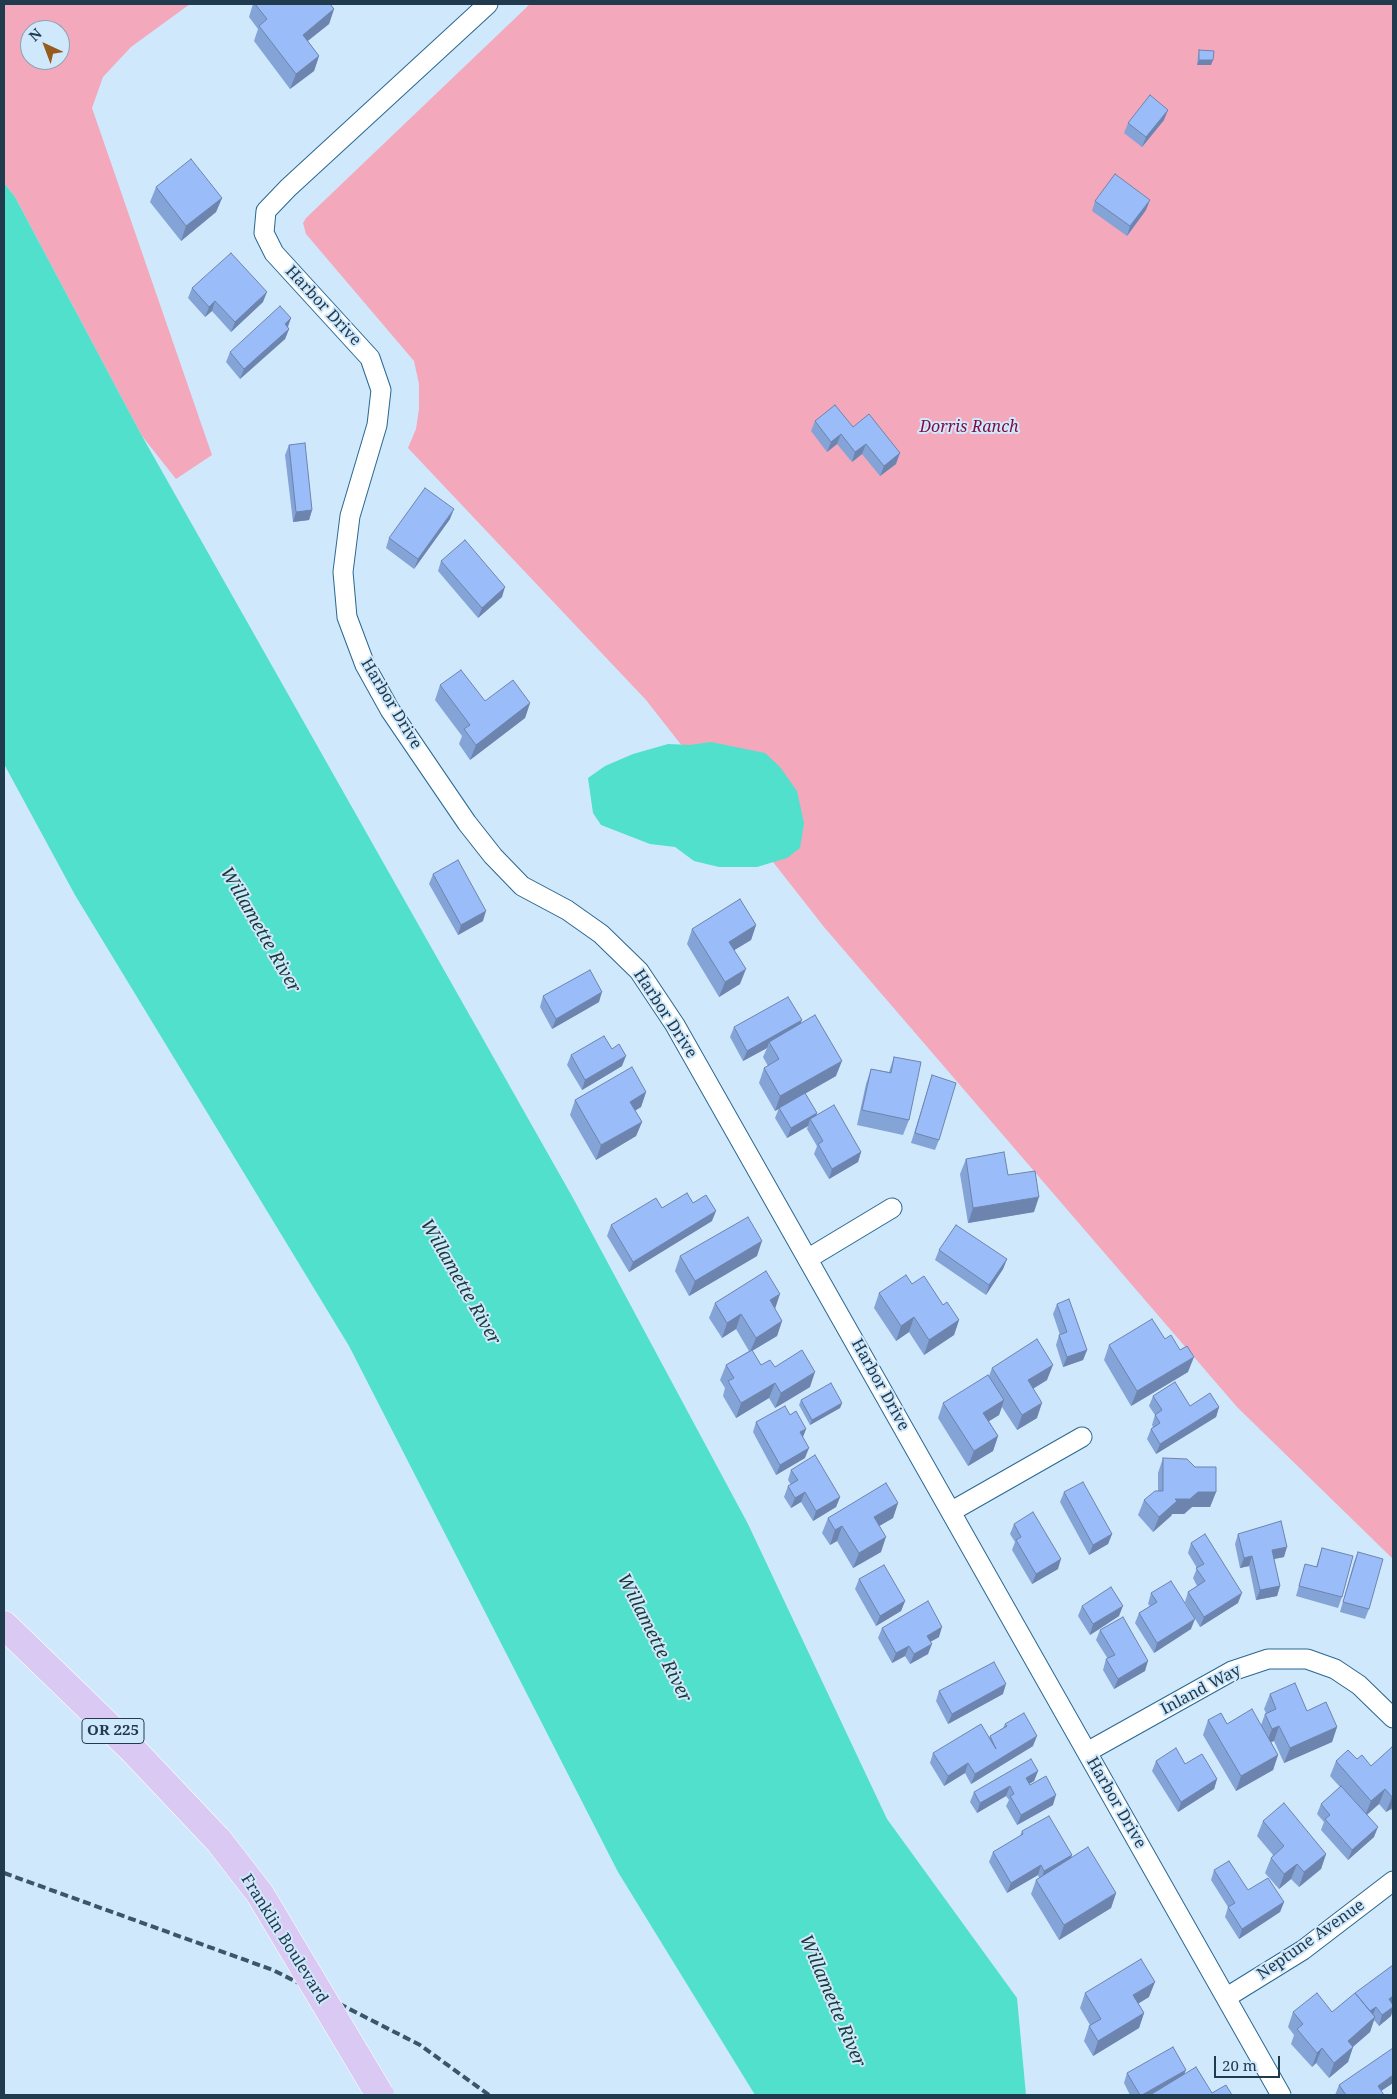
<!DOCTYPE html>
<html>
<head>
<meta charset="utf-8">
<style>
  body { margin:0 }
  #map { position:relative; width:1397px; height:2099px; overflow:hidden; background:#d0e8fc; font-family:"Noto Serif",serif }
  canvas { display:block }
  .frame { position:absolute; inset:0; border:5px solid #213b4e; pointer-events:none }
  .north { position:absolute; left:20px; top:20px; width:50px; height:50px; box-sizing:border-box; background:#d0e8fc; border:1px solid #8aa3b6; border-radius:50%; rotate:317deg; font-size:14px; font-weight:700; line-height:20px; text-align:center; color:#213b4e }
  .north::after { content:''; display:block; margin:auto; width:18px; height:22px; background:#985b1e; clip-path:polygon(50% 0,100% 100%,50% 72%,0 100%) }
  .scale { position:absolute; left:1214px; top:2056px; width:66px; height:22px; box-sizing:border-box; border:2px solid #213b4e; border-top:0; padding-left:6px; font-size:15px; line-height:18px; white-space:nowrap; color:#213b4e; -webkit-text-stroke:4px #d0e8fc; paint-order:stroke }
</style>
</head>
<body>
<div id="map">
<canvas width="1397" height="2099"></canvas>
<div class="frame"></div>
<div class="north">N</div>
<div class="scale">20 m</div>
</div>
<script>
const g = document.querySelector('canvas').getContext('2d');
g.lineJoin = 'round';
function fillPath(path, color) {
  g.fillStyle = color;
  g.fill(path, 'evenodd');
}
function poly(rows) {
  const path = new Path2D();
  for (const r of rows) {
    path.moveTo(r[0], r[1]);
    for (let i = 2; i < r.length; i += 2) path.lineTo(r[i], r[i + 1]);
  }
  return path;
}
function stroke(path, color, width, dash) {
  g.strokeStyle = color;
  g.lineWidth = width;
  g.lineCap = dash ? 'butt' : 'round';
  g.setLineDash(dash || []);
  g.stroke(path);
}
function label(font, color, halo, rows, align = 'center') {
  g.font = font + ' "Noto Serif",serif';
  g.lineWidth = 4;
  g.setLineDash([]);
  g.textBaseline = 'middle';
  g.strokeStyle = halo;
  g.fillStyle = color;
  for (const [text, x, y, turn = 0] of rows) {
    g.save();
    g.translate(x, y);
    g.rotate((+turn || 0) * Math.PI / 180);
    g.textAlign = isNaN(turn) ? turn : align;
    if (halo) g.strokeText(text, 0, 0);
    g.fillText(text, 0, 0);
    g.restore();
  }
}
fillPath(poly([
  [4,4,190,4,131,47,103,77,92,108,212,455,176,479,142,436,15,197,4,183],
  [30,30,60,30,60,60,30,60],
  [530,4,1393,4,1393,1559,1237,1407,824,927,646,700,408,448,416,429,419,409,419,384,414,361,306,234,303,223,306,218]
]), '#f3a8bc');
fillPath(poly([
  [4,183,15,197,142,436,573,1198,748,1524,887,1819,1017,1998,1026,2095,755,2095,618,1872,349,1346,75,895,4,764],
  [711,742,765,753,780,767,797,791,804,823,800,848,787,858,757,867,719,867,694,861,675,847,650,844,601,825,593,813,588,778,605,766,633,754,668,744,690,745]
]), '#51e0cb');
const minor = poly([
  [488,4,288,188,266,211,264,233,274,253,370,358,381,390,377,425,350,516,343,572,347,617,365,665,390,710,467,823,493,856,522,886,567,910,601,934,639,971,675,1025,1281,2095],
  [809,1258,892,1208],
  [952,1511,1082,1437],
  [1087,1752,1232,1671,1268,1659,1307,1659,1335,1669,1359,1685,1393,1718],
  [1227,1997,1303,1950,1393,1881]
]);
const primary = poly([
  [4,1625,132,1749,219,1841]
]);
stroke(minor, '#296892', 21);
stroke(primary, '#fff', 29);
stroke(minor, '#fff', 19);
stroke(primary, '#dacaf3', 28);
stroke(poly([
  [4,1873,273,1970,420,2045,489,2095]
]), '#3c5669', 4, [8, 4]);
const primaryBridge = poly([
  [219,1841,260,1894,380,2095]
]);
stroke(primaryBridge, '#fff', 29, []);
stroke(primaryBridge, '#dacaf3', 28);
fillPath(poly([
  [253,4,330,4,334,9,329,24,308,41,319,56,314,71,290,89,254,41,258,29,249,17],
  [1199,50,1211,65,1197,65,1198,55],
  [1164,120,1142,147,1124,133,1128,123],
  [156,187,222,198,216,212,181,241,150,202],
  [1095,201,1146,210,1127,236,1092,211],
  [192,288,263,302,231,332,212,311,205,317,188,298],
  [291,318,288,327,289,329,285,339,240,379,226,362,230,352],
  [815,421,853,427,896,464,880,476,862,454,852,462,837,444,827,452,811,431],
  [289,445,312,510,309,520,293,522,285,455],
  [450,519,414,569,386,548,389,538],
  [441,561,502,597,478,618,438,571],
  [440,685,485,701,530,703,525,718,470,760,459,744,462,736,435,700],
  [433,874,483,921,458,935,429,884],
  [756,925,751,940,734,950,740,984,719,997,687,944,692,929],
  [543,996,599,1002,552,1029,540,1007],
  [800,1024,836,1076,805,1093,817,1113,816,1116,861,1152,858,1162,829,1179,814,1154,817,1146,807,1129,808,1126,787,1138,775,1118,779,1108,799,1097,775,1111,759,1083,764,1068,768,1066,763,1057,767,1048,743,1061,730,1037,734,1027],
  [571,1055,622,1066,582,1090,567,1065],
  [894,1057,909,1120,903,1135,857,1125,866,1084,871,1069,889,1072],
  [932,1075,939,1140,935,1150,911,1143],
  [646,1092,641,1107,635,1111,642,1122,636,1136,596,1160,570,1115,575,1100],
  [966,1159,1008,1175,1034,1212,968,1223,960,1174],
  [693,1203,712,1221,629,1272,607,1236,611,1225,662,1208],
  [939,1250,1007,1259,1003,1269,986,1295,935,1260],
  [680,1256,757,1256,689,1296,675,1271],
  [912,1284,943,1305,959,1320,954,1335,924,1355,909,1332,896,1341,874,1308,879,1293],
  [715,1303,775,1309,782,1321,777,1336,752,1351,761,1365,775,1367,810,1387,775,1408,769,1398,736,1418,723,1396,725,1388,720,1380,726,1365,749,1351,736,1329,722,1338,709,1318],
  [1057,1304,1087,1350,1083,1360,1063,1367,1056,1345,1059,1335,1060,1335,1053,1314],
  [1165,1339,1180,1350,1188,1372,1131,1406,1104,1360,1109,1345],
  [992,1368,1047,1380,1033,1389,1037,1418,1017,1430,1002,1407,999,1415,989,1421,998,1436,993,1451,968,1466,938,1418,943,1403,989,1376],
  [1153,1396,1190,1406,1219,1407,1216,1417,1156,1454,1147,1439,1151,1429,1153,1427,1152,1425,1155,1415,1149,1406],
  [801,1400,842,1403,840,1408,810,1425,799,1405],
  [790,1415,806,1429,803,1437,805,1458,776,1475,753,1432,756,1422],
  [1163,1458,1216,1492,1210,1507,1192,1507,1184,1514,1172,1514,1171,1516,1153,1532,1138,1515,1144,1500,1158,1491,1158,1473],
  [791,1470,840,1497,836,1507,813,1521,801,1502,791,1508,784,1497,788,1486,791,1485,788,1480],
  [1064,1492,1112,1534,1108,1544,1089,1555,1060,1502],
  [898,1503,893,1518,879,1526,881,1552,853,1568,837,1541,830,1545,822,1533,828,1518],
  [1014,1524,1058,1569,1032,1584,1012,1550,1015,1542,1010,1534],
  [1238,1534,1284,1557,1274,1559,1280,1586,1277,1596,1256,1600,1249,1566,1240,1568,1235,1544],
  [1191,1543,1238,1603,1200,1627,1185,1602,1188,1592,1197,1586,1193,1578,1197,1568,1188,1553],
  [1322,1548,1342,1597,1338,1608,1296,1596,1305,1564,1316,1567],
  [1358,1552,1369,1609,1365,1619,1340,1612,1354,1562],
  [859,1579,905,1601,901,1611,876,1626,855,1589],
  [1151,1593,1191,1629,1154,1653,1135,1623,1139,1613,1150,1606,1148,1604],
  [1082,1606,1119,1616,1090,1635,1078,1616],
  [882,1628,939,1637,930,1642,928,1654,910,1664,905,1656,892,1663,878,1638],
  [1100,1630,1145,1671,1114,1689,1103,1670,1106,1659,1108,1659,1096,1640],
  [939,1691,1003,1694,948,1724,936,1701],
  [1270,1694,1307,1711,1337,1727,1332,1742,1284,1763,1274,1741,1271,1742,1278,1755,1273,1770,1236,1791,1203,1735,1208,1720,1227,1724,1261,1725,1265,1714,1266,1713,1264,1709],
  [1005,1724,1033,1746,971,1784,965,1773,944,1786,930,1763,933,1753,989,1738,990,1736,1003,1728],
  [1393,1749,1393,1812,1391,1809,1386,1812,1379,1804,1367,1815,1374,1837,1348,1860,1321,1830,1324,1822,1317,1814,1321,1804,1340,1787,1330,1776,1336,1761,1357,1759,1371,1766],
  [1156,1761,1185,1764,1217,1779,1214,1789,1178,1812,1152,1771],
  [1038,1771,1034,1781,1029,1784,1053,1805,1017,1825,1006,1806,1009,1800,1006,1796,977,1813,970,1802,974,1792],
  [1263,1821,1326,1854,1321,1869,1299,1887,1291,1879,1279,1889,1265,1873,1271,1858,1273,1855,1257,1836],
  [1022,1831,1072,1855,1071,1858,1116,1893,1111,1908,1059,1940,1031,1894,1036,1880,1039,1878,1038,1875,1007,1893,989,1862,993,1852,1020,1836],
  [1214,1870,1248,1890,1284,1902,1280,1912,1239,1939,1225,1917,1228,1907,1211,1880],
  [1393,1965,1393,2003,1392,2004,1393,2005,1393,2009,1391,2016,1379,2026,1374,2020,1370,2032,1353,2047,1348,2062,1329,2078,1316,2063,1312,2067,1291,2044,1294,2035,1288,2027,1293,2012,1332,2012],
  [1085,1993,1149,1997,1138,2003,1144,2013,1139,2028,1093,2056,1084,2041,1089,2026,1090,2025,1080,2008],
  [1127,2073,1184,2074,1212,2093,1232,2095,1130,2095,1124,2083],
  [1393,2083,1381,2091,1384,2095,1335,2095,1339,2085]
]), '#84a3d6');
fillPath(poly([
  [334,9,329,24,297,49,303,35],
  [319,56,314,71,290,89,296,74],
  [1199,60,1213,60,1211,65,1197,65],
  [1168,110,1164,120,1142,147,1146,137],
  [222,198,216,212,181,241,186,226],
  [1150,200,1146,210,1127,236,1130,226],
  [267,292,263,302,231,332,235,322],
  [215,301,212,311,205,317,209,307],
  [291,318,287,328,285,324],
  [289,329,285,339,240,379,244,369],
  [841,434,837,444,827,452,831,442],
  [866,444,862,454,852,462,855,452],
  [900,453,896,464,880,476,884,466],
  [454,509,450,519,414,569,418,559],
  [312,510,309,520,293,522,296,512],
  [505,587,502,597,478,618,482,608],
  [530,703,525,718,470,760,476,745],
  [486,911,483,921,458,935,461,925],
  [756,925,751,940,723,957,729,942],
  [746,969,740,984,719,997,725,982],
  [602,992,599,1002,552,1029,556,1019],
  [802,1020,798,1030,769,1042,767,1048,743,1061,747,1051],
  [626,1056,622,1066,582,1090,585,1080],
  [842,1061,836,1076,775,1111,780,1096],
  [646,1092,641,1107,625,1116,630,1102],
  [817,1113,813,1123,810,1119,808,1126,787,1138,791,1128],
  [642,1122,636,1136,596,1160,601,1145],
  [861,1152,858,1162,829,1179,832,1169],
  [1039,1197,1034,1212,968,1223,973,1208],
  [716,1211,712,1221,629,1272,633,1262],
  [762,1241,757,1256,689,1296,695,1281],
  [1007,1259,1003,1269,986,1295,989,1285],
  [780,1294,775,1309,770,1300],
  [741,1314,736,1329,722,1338,727,1323],
  [914,1317,909,1332,896,1341,901,1326],
  [959,1320,954,1335,924,1355,929,1340],
  [782,1321,777,1336,750,1352,756,1338],
  [1087,1350,1083,1360,1063,1367,1067,1357],
  [1194,1357,1188,1372,1131,1406,1137,1391],
  [1053,1365,1047,1380,1022,1395,1028,1380],
  [815,1372,810,1387,775,1408,781,1393],
  [775,1383,769,1398,736,1418,741,1403],
  [1004,1400,999,1415,978,1428,983,1413],
  [842,1403,840,1408,810,1425,812,1420],
  [1042,1403,1037,1418,1017,1430,1022,1415],
  [1219,1407,1216,1417,1156,1454,1160,1444],
  [806,1429,802,1439,800,1432],
  [998,1436,993,1451,968,1466,974,1451],
  [809,1448,805,1458,776,1475,780,1465],
  [805,1492,801,1502,791,1508,795,1498],
  [1198,1492,1216,1492,1210,1507,1192,1507,1184,1514,1172,1514,1171,1516,1153,1532,1159,1517,1175,1499],
  [840,1497,836,1507,813,1521,816,1511],
  [898,1503,893,1518,869,1532,874,1517],
  [842,1526,837,1541,830,1545,835,1530],
  [1112,1534,1108,1544,1089,1555,1093,1545],
  [886,1537,881,1552,853,1568,859,1553],
  [1287,1547,1284,1557,1269,1560,1272,1550],
  [1252,1556,1249,1566,1240,1568,1244,1558],
  [1061,1559,1058,1569,1032,1584,1036,1574],
  [1280,1586,1277,1596,1256,1600,1260,1590],
  [1242,1593,1238,1603,1200,1627,1204,1617],
  [905,1601,901,1611,876,1626,880,1616],
  [1123,1606,1119,1616,1090,1635,1093,1624],
  [1195,1619,1191,1629,1154,1653,1157,1643],
  [942,1627,939,1637,923,1646,927,1636],
  [932,1644,928,1654,910,1664,914,1654],
  [909,1646,905,1656,892,1663,896,1653],
  [1148,1661,1145,1671,1114,1689,1118,1679],
  [1006,1684,1003,1694,948,1724,952,1714],
  [1279,1726,1274,1741,1266,1744,1272,1729],
  [1337,1727,1332,1742,1284,1763,1290,1748],
  [1037,1736,1033,1746,971,1784,975,1774],
  [1278,1755,1273,1770,1236,1791,1241,1776],
  [968,1763,965,1773,944,1786,948,1776],
  [1038,1771,1034,1781,1022,1788,1026,1778],
  [1217,1779,1214,1789,1178,1812,1181,1802],
  [1010,1786,1006,1796,977,1813,980,1803],
  [1385,1789,1379,1804,1365,1816,1371,1801],
  [1056,1795,1053,1805,1017,1825,1021,1815],
  [1393,1796,1393,1802,1391,1809,1386,1812,1392,1797],
  [1378,1827,1374,1837,1348,1860,1352,1850],
  [1326,1854,1321,1869,1299,1887,1304,1872],
  [1072,1855,1068,1865,1041,1881,1044,1871],
  [1297,1864,1291,1879,1279,1889,1284,1874],
  [1041,1865,1038,1875,1007,1893,1011,1883],
  [1116,1893,1111,1908,1059,1940,1064,1925],
  [1284,1902,1280,1912,1239,1939,1242,1929],
  [1155,1982,1149,1997,1128,2010,1133,1995],
  [1393,1996,1393,2003,1385,2009,1389,1999],
  [1376,2007,1372,2017,1369,2012],
  [1393,2007,1391,2016,1379,2026,1382,2015],
  [1144,2013,1139,2028,1093,2056,1098,2041],
  [1375,2017,1370,2032,1342,2056,1348,2041],
  [1353,2047,1348,2062,1329,2078,1334,2063],
  [1322,2048,1316,2063,1312,2067,1317,2053],
  [1186,2070,1182,2080,1155,2095,1142,2095],
  [1393,2075,1393,2083,1375,2095,1378,2086]
]), '#6c84ae');
const building = poly([
  [255,4,330,4,334,9,303,35,319,56,296,74,259,26,267,19,255,4],
  [1199,50,1214,51,1213,60,1199,60,1199,50],
  [1150,95,1168,110,1146,137,1128,123,1150,95],
  [191,159,222,198,186,226,156,187,191,159],
  [1115,174,1150,200,1130,226,1095,201,1115,174],
  [231,253,267,292,235,322,215,301,209,307,192,288,231,253],
  [280,306,291,318,285,324,289,329,244,369,230,352,280,306],
  [835,405,853,427,869,414,900,453,884,466,866,444,855,452,841,434,831,442,815,421,835,405],
  [305,443,312,510,296,512,289,445,305,443],
  [425,488,454,509,418,559,389,538,425,488],
  [465,540,505,587,482,608,441,561,465,540],
  [461,670,485,701,513,680,530,703,476,745,464,729,470,725,440,685,461,670],
  [458,860,486,911,461,925,433,874,458,860],
  [740,899,756,925,729,942,746,969,725,982,692,929,740,899],
  [590,970,602,992,556,1019,543,996,590,970],
  [788,997,802,1020,747,1051,734,1027,788,997],
  [815,1015,842,1061,780,1096,764,1068,779,1059,769,1042,815,1015],
  [604,1036,612,1049,619,1044,626,1056,585,1080,571,1055,604,1036],
  [894,1057,921,1062,909,1120,862,1110,871,1069,891,1073,894,1057],
  [632,1067,646,1092,630,1102,642,1122,601,1145,575,1100,632,1067],
  [932,1075,956,1083,939,1140,915,1133,932,1075],
  [805,1093,817,1113,791,1128,779,1108,805,1093],
  [834,1105,861,1152,832,1169,818,1144,823,1141,810,1119,834,1105],
  [1004,1152,1008,1175,1035,1171,1039,1197,973,1208,966,1159,1004,1152],
  [687,1193,693,1203,706,1195,716,1211,633,1262,611,1225,656,1198,662,1208,687,1193],
  [748,1217,762,1241,695,1281,680,1256,748,1217],
  [956,1225,1007,1259,989,1285,939,1250,956,1225],
  [766,1271,780,1294,770,1300,782,1321,756,1338,741,1314,727,1323,715,1303,766,1271],
  [906,1275,912,1284,924,1276,943,1305,947,1302,959,1320,929,1340,914,1317,901,1326,879,1293,906,1275],
  [1069,1299,1087,1350,1067,1357,1059,1335,1067,1332,1057,1304,1069,1299],
  [1152,1319,1165,1339,1171,1335,1180,1350,1187,1346,1194,1357,1137,1391,1109,1345,1152,1319],
  [1037,1339,1053,1365,1028,1380,1042,1403,1022,1415,992,1368,1037,1339],
  [752,1350,761,1365,770,1360,775,1367,802,1350,815,1372,781,1393,775,1383,741,1403,728,1381,734,1378,726,1365,752,1350],
  [988,1375,1004,1400,983,1413,998,1436,974,1451,943,1403,988,1375],
  [1175,1382,1190,1406,1210,1393,1219,1407,1160,1444,1151,1429,1160,1423,1155,1415,1162,1410,1153,1396,1175,1382],
  [831,1383,842,1403,812,1420,801,1400,831,1383],
  [785,1406,790,1415,796,1411,806,1429,800,1432,809,1448,780,1465,756,1422,785,1406],
  [815,1455,840,1497,816,1511,805,1492,795,1498,788,1486,798,1480,791,1470,815,1455],
  [1163,1458,1187,1459,1195,1467,1216,1467,1216,1492,1198,1492,1190,1499,1175,1499,1177,1501,1159,1517,1144,1500,1155,1491,1163,1491,1163,1458],
  [1083,1482,1112,1534,1093,1545,1064,1492,1083,1482],
  [886,1483,898,1503,874,1517,886,1537,859,1553,842,1526,835,1530,828,1518,886,1483],
  [1033,1512,1061,1559,1036,1574,1016,1540,1021,1537,1014,1524,1033,1512],
  [1281,1521,1287,1547,1272,1550,1280,1586,1260,1590,1252,1556,1244,1558,1238,1534,1281,1521],
  [1205,1534,1242,1593,1204,1617,1188,1592,1205,1581,1196,1568,1204,1564,1191,1543,1205,1534],
  [1322,1548,1353,1556,1342,1597,1299,1586,1305,1564,1317,1567,1322,1548],
  [1358,1552,1383,1559,1369,1609,1343,1602,1358,1552],
  [884,1565,905,1601,880,1616,859,1579,884,1565],
  [1171,1581,1195,1619,1157,1643,1139,1613,1157,1602,1151,1593,1171,1581],
  [1111,1587,1123,1606,1093,1624,1082,1606,1111,1587],
  [928,1601,942,1627,927,1636,932,1644,914,1654,909,1646,896,1653,882,1628,928,1601],
  [1123,1617,1148,1661,1118,1679,1106,1659,1115,1655,1100,1630,1123,1617],
  [994,1662,1006,1684,952,1714,939,1691,994,1662],
  [1295,1683,1307,1711,1326,1702,1337,1727,1290,1748,1279,1726,1272,1729,1265,1714,1276,1709,1270,1694,1295,1683],
  [1252,1709,1278,1755,1241,1776,1208,1720,1221,1713,1227,1724,1252,1709],
  [1024,1713,1037,1736,975,1774,968,1763,948,1776,933,1753,981,1724,996,1749,990,1736,1007,1726,1005,1724,1024,1713],
  [1392,1747,1393,1749,1393,1796,1392,1797,1385,1789,1371,1801,1336,1761,1348,1750,1357,1759,1362,1755,1371,1766,1392,1747],
  [1176,1748,1185,1764,1202,1754,1217,1779,1181,1802,1156,1761,1176,1748],
  [1031,1759,1038,1771,1026,1778,1030,1785,1046,1776,1056,1795,1021,1815,1010,1796,1014,1794,1010,1786,980,1803,974,1792,1031,1759],
  [1341,1786,1378,1827,1352,1850,1325,1819,1330,1815,1321,1804,1341,1786],
  [1284,1803,1326,1854,1304,1872,1297,1864,1284,1874,1271,1858,1284,1846,1263,1821,1284,1803],
  [1049,1816,1072,1855,1044,1871,1041,1865,1011,1883,993,1852,1023,1834,1022,1831,1049,1816],
  [1088,1847,1116,1893,1064,1925,1036,1880,1088,1847],
  [1229,1861,1248,1890,1268,1878,1284,1902,1242,1929,1228,1907,1235,1903,1214,1870,1229,1861],
  [1141,1959,1155,1982,1133,1995,1144,2013,1098,2041,1089,2026,1101,2019,1085,1993,1141,1959],
  [1393,1965,1393,1996,1389,1999,1393,2005,1393,2007,1382,2015,1376,2007,1370,2011,1355,1993,1393,1965],
  [1317,1993,1332,2012,1355,1993,1375,2017,1348,2041,1353,2047,1334,2063,1322,2048,1317,2053,1297,2029,1303,2024,1293,2012,1317,1993],
  [1173,2047,1186,2070,1142,2095,1140,2095,1127,2073,1173,2047],
  [1393,2048,1393,2075,1378,2086,1384,2095,1346,2095,1339,2085,1393,2048],
  [1196,2067,1212,2093,1226,2085,1232,2095,1150,2095,1196,2067]
]);
fillPath(building, '#9abdf9');
stroke(building, '#6c84ae', 1);
for (const [x, y, w] of [
  [113,1731,62]
]) {
  const box = new Path2D();
  box.roundRect(x - w / 2, y - 12.5, w, 25, 4);
  g.fillStyle = '#d0e8fc';
  g.fill(box);
  stroke(box, '#213b4e', 1);
}
label('bold 15px', '#213b4e', null, [
  ["OR 225",113,1731]
]);
label('16px', '#213b4e', '#d0e8fc', [
  ["Harbor Drive",323,306,47],
  ["Harbor Drive",391,704,59],
  ["Harbor Drive",665,1014,57],
  ["Harbor Drive",880,1385,61],
  ["Inland Way",1201,1690,-28],
  ["Harbor Drive",1116,1803,60],
  ["Franklin Boulevard",284,1939,58],
  ["Neptune Avenue",1311,1940,-35]
]);
label('italic 16px', '#7f0c40', '#d0e8fc', [
  ["Dorris Ranch",969,427]
]);
label('italic 18px', '#1c3a35', '#d0e8fc', [
  ["Willamette River",260,930,60],
  ["Willamette River",460,1282,60],
  ["Willamette River",654,1638,63],
  ["Willamette River",832,2001,67]
]);
</script>
</body>
</html>
